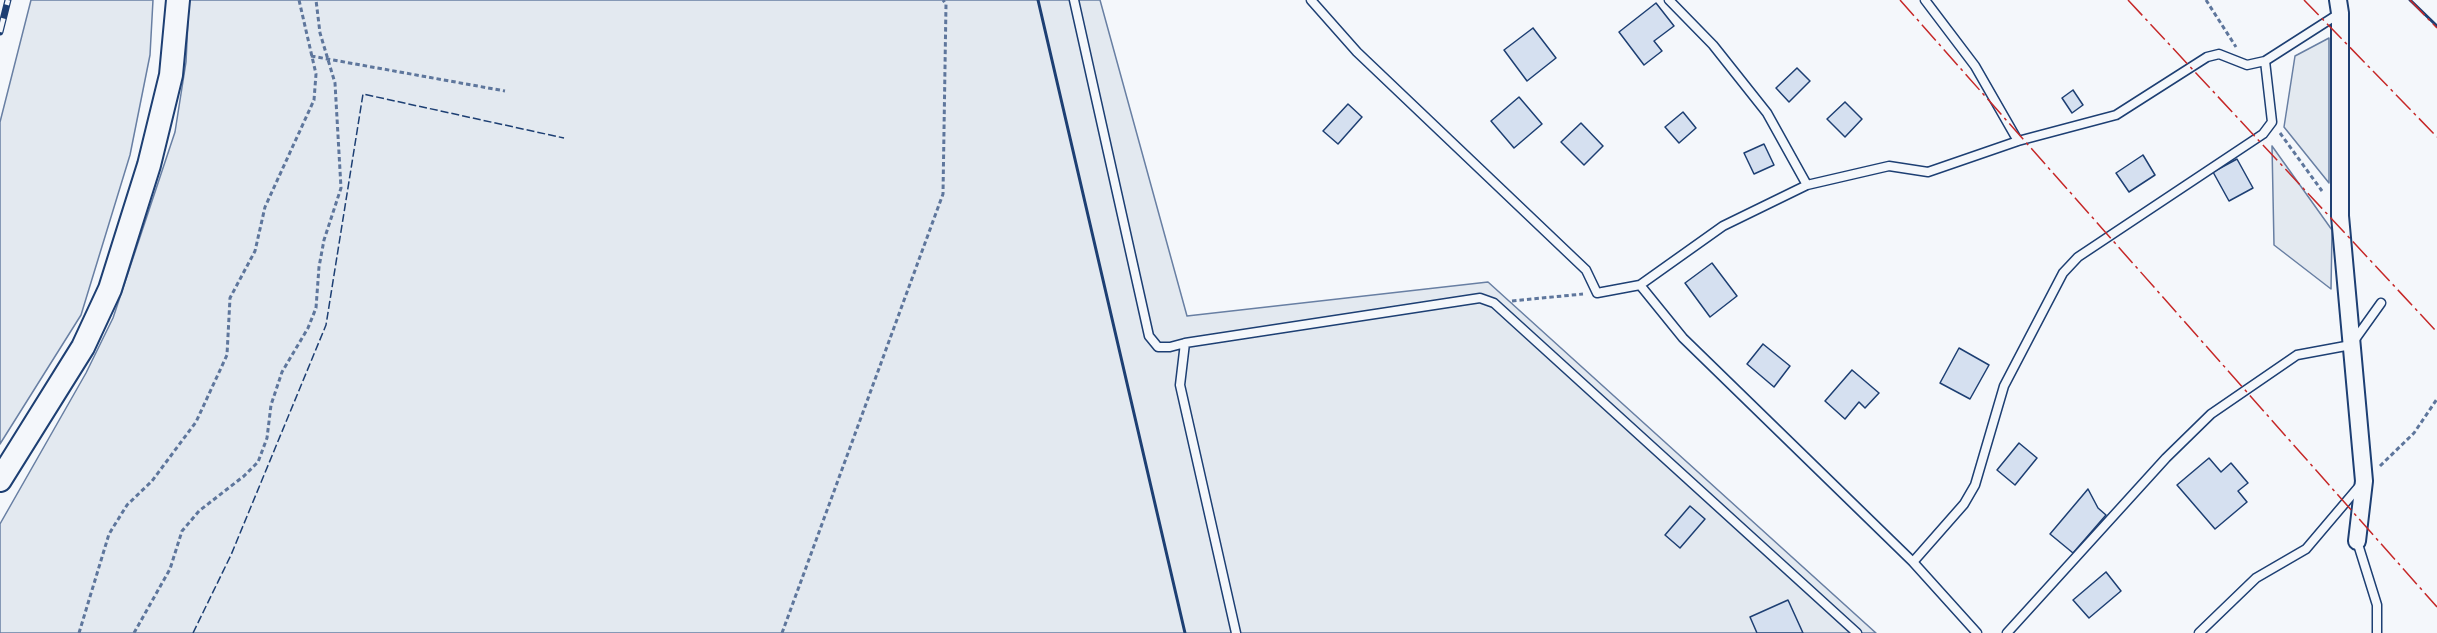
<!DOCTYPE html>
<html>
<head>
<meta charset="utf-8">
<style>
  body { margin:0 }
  canvas { display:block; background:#f4f7fb }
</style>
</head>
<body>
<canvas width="2437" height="633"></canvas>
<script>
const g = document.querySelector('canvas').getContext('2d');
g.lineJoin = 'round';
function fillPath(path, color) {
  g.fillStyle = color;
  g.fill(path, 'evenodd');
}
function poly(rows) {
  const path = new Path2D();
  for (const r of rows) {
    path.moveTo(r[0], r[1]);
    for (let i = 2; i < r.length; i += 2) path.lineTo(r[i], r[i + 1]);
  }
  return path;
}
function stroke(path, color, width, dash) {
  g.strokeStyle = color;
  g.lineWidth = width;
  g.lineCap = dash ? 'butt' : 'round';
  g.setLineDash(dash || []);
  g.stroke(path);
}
const green = poly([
  [31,0,153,0,150,55,130,155,81,315,0,444,0,122,31,0],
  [189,0,1100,0,1187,316,1488,282,1876,633,0,633,0,524,86,373,113,318,175,132,186,62,189,0],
  [2329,38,2329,183,2284,127,2295,56,2329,38],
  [2272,146,2332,230,2331,289,2274,245,2272,146]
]);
fillPath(green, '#e3e9f0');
stroke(green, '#687fa3', 1.5);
const building = poly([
  [1656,3,1674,26,1654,41,1662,51,1644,65,1619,32,1656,3],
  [1533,28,1556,58,1527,81,1504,50,1533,28],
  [1797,68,1810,81,1789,102,1776,88,1797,68],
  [2073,90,2083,105,2072,113,2062,98,2073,90],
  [1519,97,1542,124,1514,148,1491,121,1519,97],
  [1845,102,1862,119,1845,137,1827,119,1845,102],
  [1348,104,1362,117,1338,144,1323,131,1348,104],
  [1683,112,1696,128,1679,143,1665,127,1683,112],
  [1581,123,1603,146,1584,165,1561,142,1581,123],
  [1764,144,1774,165,1754,174,1744,153,1764,144],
  [2143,155,2155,175,2129,192,2116,173,2143,155],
  [2237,159,2253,188,2229,201,2213,172,2237,159],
  [1712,263,1737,296,1710,317,1685,283,1712,263],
  [1763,344,1790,366,1774,387,1747,364,1763,344],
  [1959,348,1989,365,1970,399,1940,383,1959,348],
  [1852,370,1879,393,1865,408,1859,402,1845,419,1825,401,1852,370],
  [2019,443,2037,458,2015,485,1997,470,2019,443],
  [2209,458,2221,472,2231,463,2248,483,2238,491,2247,502,2215,529,2177,485,2209,458],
  [2088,489,2098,508,2106,515,2073,553,2050,534,2088,489],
  [1690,506,1705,519,1680,548,1665,535,1690,506],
  [2106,572,2121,591,2089,618,2073,600,2106,572],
  [1788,600,1803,633,1757,633,1750,617,1788,600]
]);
fillPath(building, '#d5e0f0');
stroke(building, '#1d3f73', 1.5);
const lane = poly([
  [1074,0,1149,336,1158,347,1170,347,1185,343,1480,298,1494,303,1857,633],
  [1311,0,1357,52,1586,270,1597,293,1640,285,1723,226,1807,185,1889,166,1928,172,2018,141,2116,115,2207,57,2219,54,2247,65,2265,61,2340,13],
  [1669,0,1713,45,1767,113,1807,185],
  [1925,0,1975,66,2018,141],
  [1640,285,1683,338,1913,562,1977,633],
  [1185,343,1180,385,1236,633],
  [2357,541,2377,605,2377,633],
  [1913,562,1964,504,1975,485,2004,386,2063,273,2078,257,2263,134,2272,122,2265,61],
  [2007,633,2166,458,2211,414,2297,355,2351,345,2381,303],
  [2199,633,2256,578,2306,549,2362,483]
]);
const street = poly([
  [2338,0,2340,13,2340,216,2364,481,2357,541]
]);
const secondary = poly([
  [0,480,83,347,110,289,149,165,171,75,178,0]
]);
stroke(lane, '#1d3f73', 11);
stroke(street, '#1d3f73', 20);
stroke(secondary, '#1d3f73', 26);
stroke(poly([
  [2206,0,2236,47],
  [311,56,505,91],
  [2280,133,2322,191],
  [1512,301,1583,294],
  [2380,466,2414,433,2437,399],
  [79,633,109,534,127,505,152,481,196,422,227,355,230,298,255,251,265,207,314,100,316,74,299,0],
  [134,633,170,569,182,531,199,511,244,476,258,462,267,438,271,405,282,372,308,328,316,308,319,267,324,240,341,188,335,83,320,33,316,0],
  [782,633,943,194,946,4,943,0]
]), '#5e769c', 3, [4.5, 3]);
stroke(lane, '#f4f7fb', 8);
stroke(street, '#f4f7fb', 16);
stroke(secondary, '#f4f7fb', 22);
const rail = poly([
  [0,32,8,0]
]);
stroke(rail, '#1d3f73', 7);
stroke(rail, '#f4f7fb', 4.5, [14]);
stroke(poly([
  [193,633,231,555,326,325,363,94,564,138]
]), '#1d3f73', 1.5, [8, 3]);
stroke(poly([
  [1038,0,1185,633],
  [2410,0,2437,26]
]), '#1d3f73', 3);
stroke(poly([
  [1900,0,2437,607],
  [2128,0,2437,332],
  [2304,0,2437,137],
  [2410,0,2437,28]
]), '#c62828', 1.5, [21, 4.5, 3, 4.5]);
</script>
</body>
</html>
